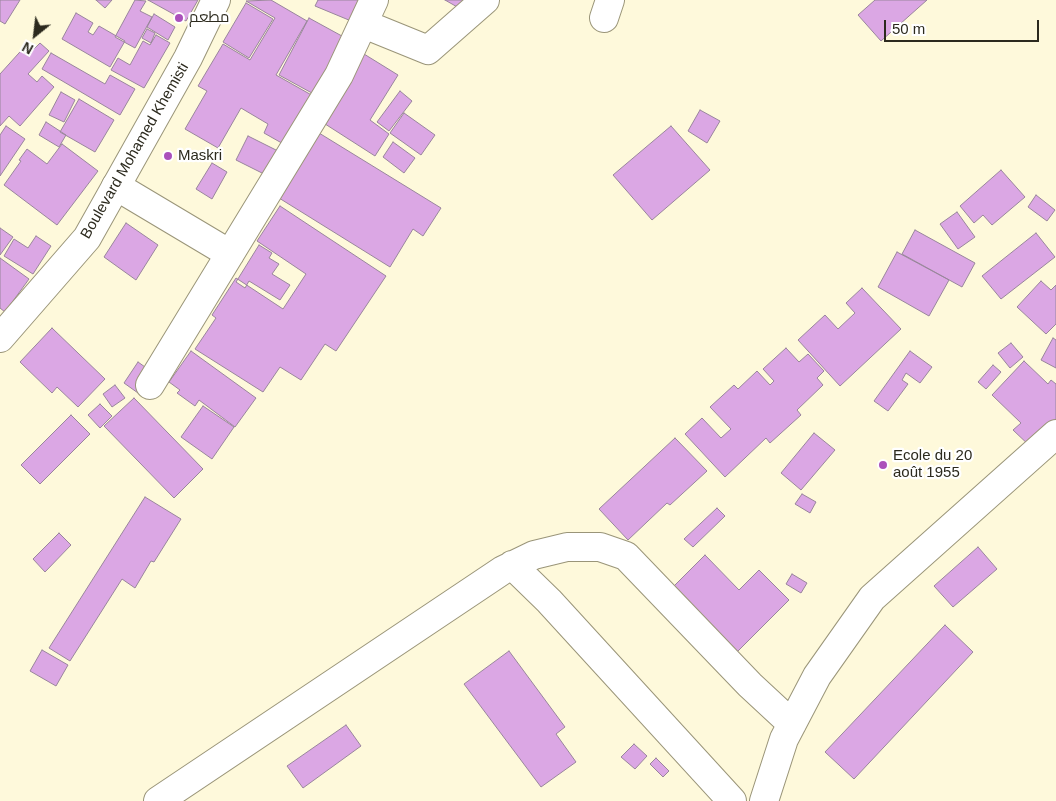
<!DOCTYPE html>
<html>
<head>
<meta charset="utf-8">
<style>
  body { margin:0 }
  #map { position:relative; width:1056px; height:801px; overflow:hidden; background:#fef9db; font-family:Arial,sans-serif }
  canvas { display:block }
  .north { position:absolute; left:10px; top:10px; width:50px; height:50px; -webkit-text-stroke:4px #fff; paint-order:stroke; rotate:209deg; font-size:14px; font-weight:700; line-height:20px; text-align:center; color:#2c2a1e }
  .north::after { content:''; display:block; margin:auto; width:18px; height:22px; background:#2c2a1e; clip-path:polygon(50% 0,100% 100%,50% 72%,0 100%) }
  .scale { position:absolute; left:884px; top:20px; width:155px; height:22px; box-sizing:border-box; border:2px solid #2c2a1e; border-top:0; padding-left:6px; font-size:15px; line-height:18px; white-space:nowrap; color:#2c2a1e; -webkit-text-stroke:4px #fff; paint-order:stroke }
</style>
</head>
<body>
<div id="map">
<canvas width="1056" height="801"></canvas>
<div class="north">N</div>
<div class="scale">50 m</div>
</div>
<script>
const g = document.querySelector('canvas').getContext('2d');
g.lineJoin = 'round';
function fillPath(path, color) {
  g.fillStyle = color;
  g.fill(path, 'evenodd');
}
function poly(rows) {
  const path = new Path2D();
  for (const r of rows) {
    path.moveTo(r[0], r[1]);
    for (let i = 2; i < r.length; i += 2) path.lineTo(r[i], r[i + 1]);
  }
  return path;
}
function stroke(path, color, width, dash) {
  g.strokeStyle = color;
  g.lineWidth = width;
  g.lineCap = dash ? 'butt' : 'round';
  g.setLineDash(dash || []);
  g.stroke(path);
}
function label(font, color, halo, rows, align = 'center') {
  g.font = font + ' Arial,Cairo,sans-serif';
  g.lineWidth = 4.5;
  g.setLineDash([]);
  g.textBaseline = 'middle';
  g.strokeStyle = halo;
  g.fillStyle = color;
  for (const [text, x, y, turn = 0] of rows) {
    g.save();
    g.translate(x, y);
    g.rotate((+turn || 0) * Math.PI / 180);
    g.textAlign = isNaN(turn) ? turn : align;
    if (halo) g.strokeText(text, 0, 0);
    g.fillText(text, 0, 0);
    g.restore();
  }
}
const building = poly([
  [0,0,20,0,5,24,0,21,0,0],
  [96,0,112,0,105,8,96,0],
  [135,0,146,1,140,11,152,17,135,48,115,37,135,0],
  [148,0,198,0,186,21,148,0],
  [271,0,307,21,276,75,315,97,287,146,264,133,268,124,241,108,218,148,185,129,207,91,198,86,223,44,250,60,275,18,246,1,271,0],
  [318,0,365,0,356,23,315,6,318,0],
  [445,0,466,0,466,12,445,0],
  [875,0,927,0,881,41,858,15,875,0],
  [246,3,273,19,249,58,223,42,246,3],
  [76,13,93,23,88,32,93,35,99,26,125,41,110,67,62,39,76,13],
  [154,14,175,27,168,40,147,27,154,14],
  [309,18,351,41,321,98,279,75,309,18],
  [147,29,155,33,151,43,142,38,147,29],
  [156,35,170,43,144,88,111,70,118,58,130,65,143,41,150,45,156,35],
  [28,43,34,49,40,43,49,51,28,74,37,82,42,76,54,87,20,126,9,116,0,126,0,74,28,43],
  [51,53,105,84,110,75,135,89,120,115,42,69,51,53],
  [364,54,398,75,370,120,389,134,375,156,322,122,364,54],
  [400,91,412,101,389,131,377,122,400,91],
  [61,92,75,100,64,122,49,115,61,92],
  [79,99,114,120,95,152,60,132,79,99],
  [700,110,720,121,707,143,688,131,700,110],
  [404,113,435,135,421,155,390,133,404,113],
  [46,122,66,135,59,147,39,135,46,122],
  [6,126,25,139,0,176,0,135,6,126],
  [671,126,710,170,652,220,613,175,671,126],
  [319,133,441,208,423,236,413,229,390,267,279,198,319,133],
  [248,136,280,152,268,176,236,160,248,136],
  [393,142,415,158,404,173,383,157,393,142],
  [62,144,98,171,57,225,4,185,21,161,19,160,27,149,47,164,62,144],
  [212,163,227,172,212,199,196,189,212,163],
  [1001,170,1025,197,992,225,983,215,974,223,960,206,1001,170],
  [1036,195,1055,210,1047,221,1028,207,1036,195],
  [280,206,386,276,336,351,325,344,301,380,280,367,263,392,195,349,216,318,212,315,236,278,283,309,306,274,257,241,280,206],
  [957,212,975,237,958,249,940,224,957,212],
  [126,223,158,245,136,280,104,257,126,223],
  [0,228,13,237,0,255,0,228],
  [915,230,975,263,962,287,902,254,915,230],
  [1036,233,1055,257,1001,299,982,276,1036,233],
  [36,236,51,246,33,274,4,256,14,239,28,248,36,236],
  [259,245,272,253,269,258,279,264,272,274,290,285,280,300,249,281,245,288,236,282,259,245],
  [897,252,949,280,929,316,878,287,897,252],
  [0,258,29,279,5,312,0,308,0,258],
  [1041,281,1051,290,1056,285,1056,324,1046,334,1017,307,1041,281],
  [862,288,901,329,840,386,798,340,825,315,838,329,855,313,846,303,862,288],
  [52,328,105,379,78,407,57,387,52,393,20,362,52,328],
  [1053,338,1056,340,1056,368,1041,360,1053,338],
  [1011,343,1023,357,1010,368,998,353,1011,343],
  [786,348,799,362,808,354,824,371,817,378,823,385,797,410,801,415,770,443,766,438,725,477,685,434,702,418,721,438,731,429,710,407,734,385,738,389,757,371,770,385,774,381,763,369,786,348],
  [191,351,256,398,235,427,199,400,195,406,177,393,180,390,169,382,191,351],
  [910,351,932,367,920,383,906,373,902,380,908,384,888,411,874,401,910,351],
  [1024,361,1048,384,1051,380,1056,384,1056,422,1032,448,1013,430,1021,423,992,395,1024,361],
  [138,362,152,372,138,393,124,383,138,362],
  [993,365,1001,372,986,389,978,382,993,365],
  [115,385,125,398,112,407,103,394,115,385],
  [134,398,203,469,174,498,104,426,134,398],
  [100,404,112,416,100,428,88,415,100,404],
  [203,406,234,427,212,459,181,437,203,406],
  [71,415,90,434,40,484,21,465,71,415],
  [814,433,835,450,801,490,781,473,814,433],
  [675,438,707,471,670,505,667,503,628,540,599,509,675,438],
  [802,494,816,502,810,513,795,504,802,494],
  [145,497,181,519,154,562,151,561,135,588,122,579,70,661,49,648,145,497],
  [717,508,725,516,693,547,684,539,717,508],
  [59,533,71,545,45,572,33,559,59,533],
  [978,547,997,569,953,607,934,586,978,547],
  [705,555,739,590,759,570,789,600,737,652,673,587,705,555],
  [792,574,807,583,801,593,786,584,792,574],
  [945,625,973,652,854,779,825,752,945,625],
  [42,650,68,665,56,686,30,671,42,650],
  [509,651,565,727,556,734,576,762,541,787,464,684,509,651],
  [346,725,361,746,303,788,287,766,346,725],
  [634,744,647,756,635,769,621,757,634,744],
  [656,758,669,771,663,777,650,764,656,758]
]);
fillPath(building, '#dba7e4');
stroke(building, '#99859c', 1);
const minor = poly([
  [604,18,610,0],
  [364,24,428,50,485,0],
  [116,186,230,254],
  [150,385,339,75,374,0],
  [512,565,549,601,732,801],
  [158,801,503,570,534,555,567,547,600,547,626,556,750,685,792,724],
  [764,801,784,739,817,676,872,598,1056,434]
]);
const major = poly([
  [0,338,87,238,188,58,216,0]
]);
stroke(minor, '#9a9579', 30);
stroke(major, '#9a9579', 30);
stroke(minor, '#fff', 28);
stroke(major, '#fff', 28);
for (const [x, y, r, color] of [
  [179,18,5,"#ab50bb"],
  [168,156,5,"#ab50bb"],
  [883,465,5,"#ab50bb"]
]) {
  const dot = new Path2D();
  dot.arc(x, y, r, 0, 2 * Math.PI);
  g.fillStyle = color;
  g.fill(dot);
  stroke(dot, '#fff', 2);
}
label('15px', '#2c2a1e', '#fff', [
  ["مطعم",189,18],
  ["Maskri",178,156],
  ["Ecole du 20",893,456],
  ["août 1955",893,473]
], 'left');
label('15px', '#2c2a1e', '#fff', [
  ["Boulevard Mohamed Khemisti",135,151,-60]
]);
</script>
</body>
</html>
